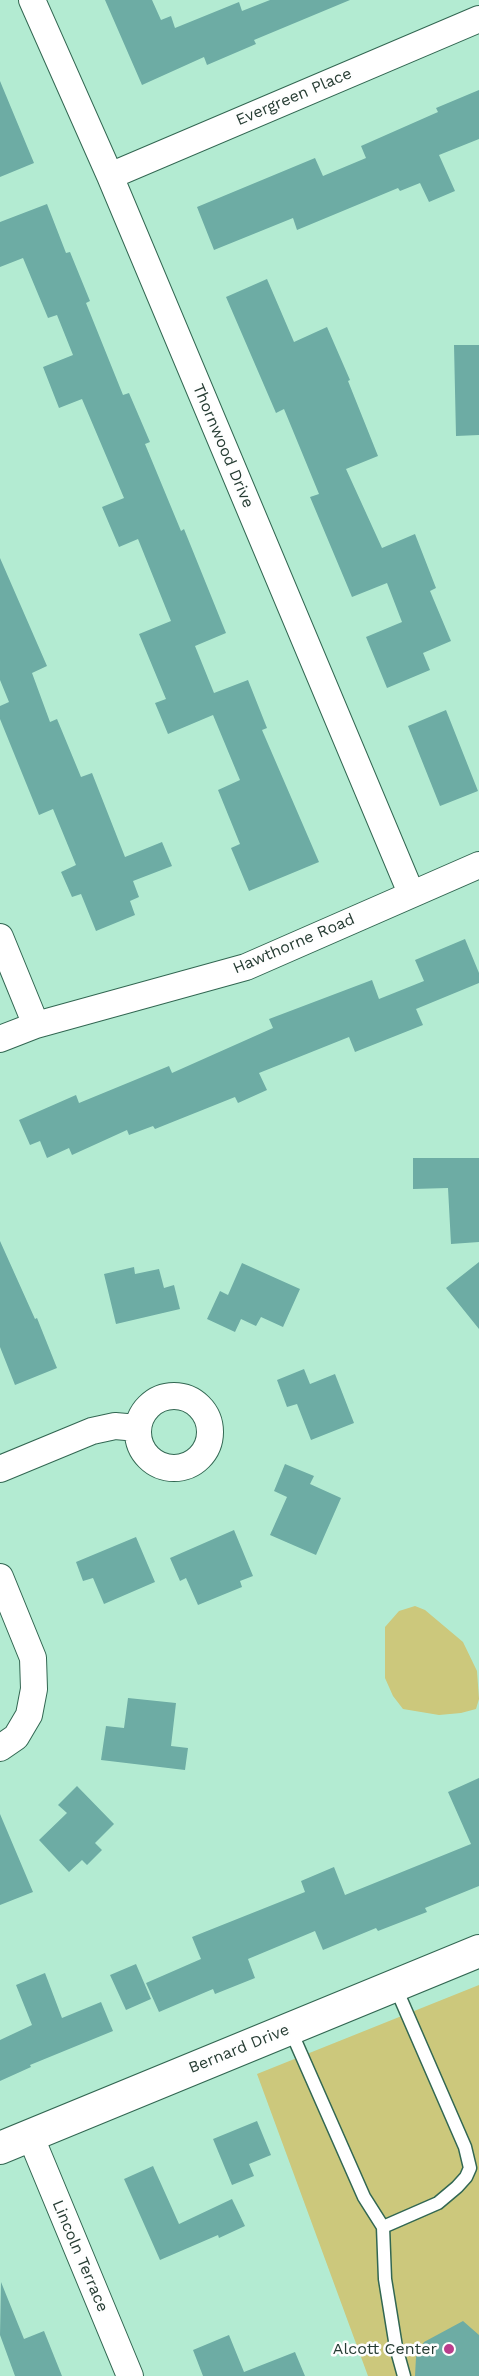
<!DOCTYPE html>
<html>
<head>
<meta charset="utf-8">
<style>
  body { margin:0 }
  canvas { display:block; background:#b3ebd2 }
</style>
</head>
<body>
<canvas width="479" height="2376"></canvas>
<script>
const g = document.querySelector('canvas').getContext('2d');
g.lineJoin = 'round';
function fillPath(path, color) {
  g.fillStyle = color;
  g.fill(path, 'evenodd');
}
function poly(rows) {
  const path = new Path2D();
  for (const r of rows) {
    if (r.length === 3) {
      path.moveTo(r[0] + r[2], r[1]);
      path.arc(r[0], r[1], r[2], 0, 2 * Math.PI);
      continue;
    }
    path.moveTo(r[0], r[1]);
    for (let i = 2; i < r.length; i += 2) path.lineTo(r[i], r[i + 1]);
  }
  return path;
}
function stroke(path, color, width, dash) {
  g.strokeStyle = color;
  g.lineWidth = width;
  g.lineCap = dash ? 'butt' : 'round';
  g.setLineDash(dash || []);
  g.stroke(path);
}
function label(font, color, halo, rows, align = 'center') {
  g.font = font + ' "Work Sans",sans-serif';
  g.lineWidth = 5;
  g.setLineDash([]);
  g.textBaseline = 'middle';
  g.strokeStyle = halo;
  g.fillStyle = color;
  for (const [text, x, y, turn = 0] of rows) {
    g.save();
    g.translate(x, y);
    g.rotate((+turn || 0) * Math.PI / 180);
    g.textAlign = isNaN(turn) ? turn : align;
    if (halo) g.strokeText(text, 0, 0);
    g.fillText(text, 0, 0);
    g.restore();
  }
}
fillPath(poly([
  [415,1606,425,1610,463,1642,477,1671,479,1699,476,1709,461,1713,439,1715,403,1709,393,1696,385,1678,385,1627,399,1611],
  [479,1985,479,2376,368,2376,257,2074]
]), '#ccc87c');
fillPath(poly([
  [105,0,152,0,161,20,171,16,175,28,239,2,242,11,270,0,350,0,254,40,256,44,207,65,204,57,142,85],
  [0,81,34,163,0,177],
  [479,90,479,139,439,155,455,191,429,202,420,183,400,191,398,188,297,230,293,218,214,250,197,207,315,158,323,176,366,158,361,146,438,112,436,108],
  [47,204,66,253,70,252,90,301,86,303,123,395,129,393,150,442,145,444,181,531,184,529,226,633,195,646,214,693,248,680,267,728,262,730,319,862,249,891,231,848,240,844,218,790,240,780,213,715,168,734,155,703,166,699,139,634,171,621,138,539,119,547,102,507,124,498,82,399,59,408,43,367,73,355,57,315,48,318,23,258,0,267,0,222],
  [267,279,294,342,327,327,350,380,348,381,378,456,346,469,382,548,415,534,436,588,430,591,451,641,423,653,430,670,387,688,366,637,402,622,387,583,352,597,310,497,319,494,284,409,276,413,226,297],
  [454,345,479,345,479,435,456,436],
  [0,558,47,666,32,673,50,722,57,719,81,777,92,773,125,857,162,842,172,866,133,881,139,897,130,901,135,915,96,931,81,894,72,897,61,872,76,865,53,809,39,815,0,719,0,706,9,702,0,680],
  [446,710,478,791,440,806,408,726],
  [465,939,479,973,479,983,416,1009,423,1025,355,1052,349,1037,259,1073,267,1090,238,1103,235,1097,155,1129,153,1126,129,1135,127,1130,72,1155,69,1148,47,1158,40,1141,30,1145,19,1120,76,1095,79,1103,169,1066,172,1073,273,1028,269,1019,372,980,379,999,424,981,415,960],
  [413,1158,479,1158,479,1242,451,1244,448,1188,413,1189],
  [0,1241,35,1319,37,1318,57,1368,15,1385,0,1347],
  [479,1262,479,1329,446,1288],
  [242,1263,300,1289,283,1327,261,1317,256,1326,241,1319,235,1332,207,1319,220,1291,228,1295],
  [134,1267,135,1274,159,1269,164,1288,174,1285,180,1309,116,1324,104,1274],
  [304,1369,310,1384,335,1374,354,1423,311,1440,297,1404,287,1407,277,1380],
  [285,1464,314,1476,310,1484,341,1498,316,1555,270,1535,287,1497,274,1491],
  [234,1530,253,1576,240,1581,242,1587,198,1605,186,1578,180,1581,170,1558],
  [136,1537,155,1582,104,1604,93,1578,83,1581,76,1562],
  [128,1698,176,1703,171,1746,188,1748,185,1770,101,1760,106,1726,124,1728],
  [479,1778,479,1886,425,1908,427,1912,378,1931,376,1928,323,1950,315,1931,248,1959,255,1978,215,1994,213,1989,159,2012,146,1983,201,1959,192,1937,305,1892,301,1881,334,1867,345,1895,471,1844,448,1792],
  [77,1786,114,1824,95,1843,102,1850,87,1865,82,1860,69,1872,39,1840,67,1813,58,1805],
  [0,1814,33,1892,0,1905],
  [136,1964,151,1999,126,2010,110,1975],
  [45,1973,62,2018,101,2002,113,2031,30,2065,31,2067,0,2081,0,2040,32,2025,16,1985],
  [257,2121,271,2155,249,2164,254,2176,232,2185,213,2139],
  [153,2166,179,2224,232,2199,245,2226,219,2238,218,2235,160,2260,124,2179],
  [1,2282,24,2339,44,2331,62,2376,15,2376,0,2335],
  [463,2321,479,2335,479,2376,415,2376,416,2357,424,2342],
  [229,2335,244,2372,295,2352,305,2376,203,2376,193,2350]
]), '#6daca4');
const service = poly([
  [290,2029,364,2197,383,2227,385,2279,396,2347,404,2376],
  [383,2227,438,2203,457,2187,466,2177,470,2168,465,2147,395,1986]
]);
const minor = poly([
  [32,0,110,176,411,893],
  [110,176,479,19],
  [0,937,36,1025],
  [0,1039,36,1025,246,967,479,865],
  [174,1432,36],
  [0,1469,92,1431,115,1426,138,1428],
  [0,1577,33,1658,34,1689,29,1715,16,1737,0,1748],
  [30,2135,130,2376]
]);
const tertiary = poly([
  [0,2148,479,1951]
]);
stroke(service, '#326752', 15);
stroke(minor, '#326752', 28);
stroke(tertiary, '#326752', 34);
stroke(service, '#fff', 12);
stroke(minor, '#fff', 26);
stroke(tertiary, '#fff', 32);
for (const [x, y, r, color] of [
  [449,2349,6,"#ba3d8c"]
]) {
  const dot = new Path2D();
  dot.arc(x, y, r, 0, 2 * Math.PI);
  g.fillStyle = color;
  g.fill(dot);
  stroke(dot, '#fefefe', 2);
}
label('16px', '#273d34', '#fefefe', [
  ["Evergreen Place",294,97,-23],
  ["Thornwood Drive",223,446,67],
  ["Hawthorne Road",294,944,-23],
  ["Bernard Drive",239,2049,-22],
  ["Lincoln Terrace",80,2256,67]
]);
label('16px', '#273d34', '#fefefe', [
  ["Alcott Center",437,2349]
], 'right');
</script>
</body>
</html>
